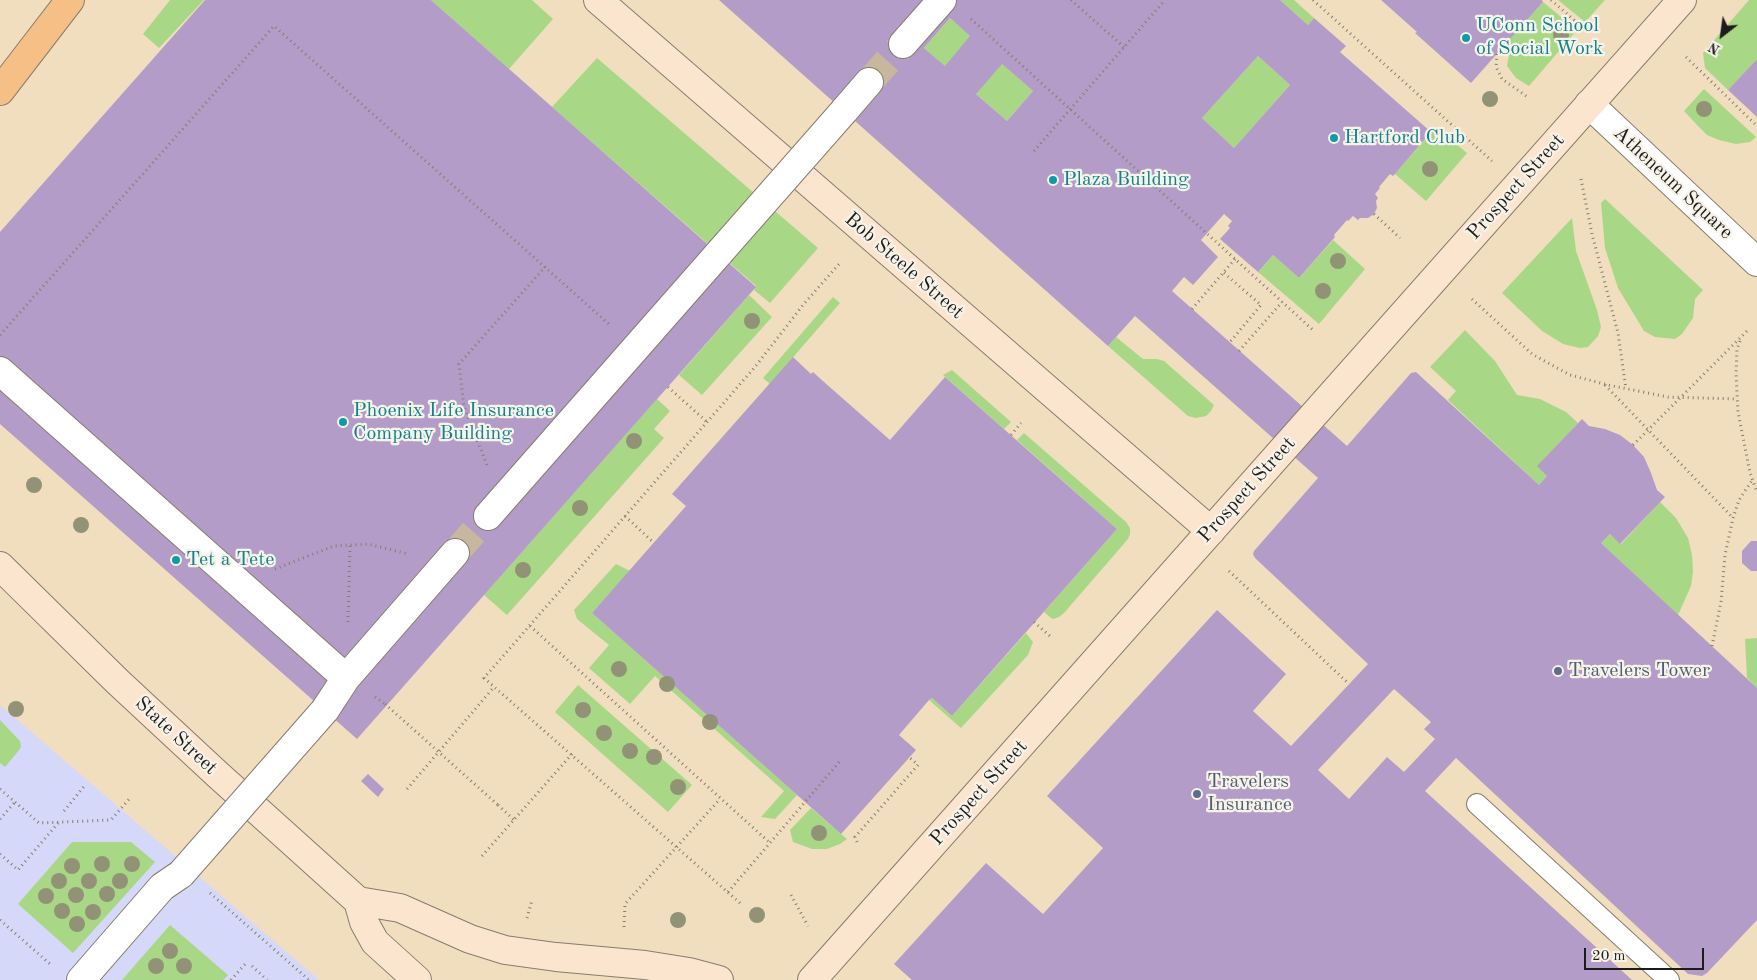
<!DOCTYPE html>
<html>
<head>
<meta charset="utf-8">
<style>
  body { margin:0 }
  #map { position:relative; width:1757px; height:980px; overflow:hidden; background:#f0debf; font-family:"Old Standard TT",serif }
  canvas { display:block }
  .north { position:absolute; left:1697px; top:10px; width:50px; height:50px; -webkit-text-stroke:4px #f7f3e8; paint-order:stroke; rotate:210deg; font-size:14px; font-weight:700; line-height:20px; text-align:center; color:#1c1c1c }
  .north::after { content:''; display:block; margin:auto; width:18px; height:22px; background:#1c1c1c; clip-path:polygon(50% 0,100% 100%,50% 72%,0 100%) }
  .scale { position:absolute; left:1584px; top:948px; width:120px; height:22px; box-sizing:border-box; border:2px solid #1c1c1c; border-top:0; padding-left:6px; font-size:15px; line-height:18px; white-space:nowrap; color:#1c1c1c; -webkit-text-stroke:4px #f7f3e8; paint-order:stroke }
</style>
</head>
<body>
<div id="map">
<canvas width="1757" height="980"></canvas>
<div class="north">N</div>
<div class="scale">20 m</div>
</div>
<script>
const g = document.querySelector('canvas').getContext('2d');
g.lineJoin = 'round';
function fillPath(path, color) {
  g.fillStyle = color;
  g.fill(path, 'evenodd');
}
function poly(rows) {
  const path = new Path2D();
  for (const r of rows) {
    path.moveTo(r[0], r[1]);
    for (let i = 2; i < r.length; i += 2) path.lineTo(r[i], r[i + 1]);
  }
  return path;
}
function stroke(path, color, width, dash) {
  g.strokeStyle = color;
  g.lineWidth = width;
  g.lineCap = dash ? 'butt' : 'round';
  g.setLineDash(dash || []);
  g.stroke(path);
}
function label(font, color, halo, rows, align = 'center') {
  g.font = font + ' "Old Standard TT",serif';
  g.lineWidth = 4.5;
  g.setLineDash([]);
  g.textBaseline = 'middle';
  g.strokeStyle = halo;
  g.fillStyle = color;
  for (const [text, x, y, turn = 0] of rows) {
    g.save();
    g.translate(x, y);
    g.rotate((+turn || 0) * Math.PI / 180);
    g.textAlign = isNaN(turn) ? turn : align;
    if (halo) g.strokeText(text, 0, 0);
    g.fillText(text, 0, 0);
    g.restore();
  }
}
fillPath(poly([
  [0,705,319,980,0,980]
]), '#d5d8f9');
fillPath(poly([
  [170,0,204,0,159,48,143,34],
  [431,0,532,0,553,19,509,69],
  [1280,0,1294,0,1314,18,1308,25],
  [1558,0,1605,0,1585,22],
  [1749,0,1757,0,1757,59,1728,90,1705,68,1703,53],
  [1543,2,1577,30,1529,86,1516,78,1507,66,1511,45,1507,42],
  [950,18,1033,91,1007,121,924,48],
  [1258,56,1290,85,1234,148,1202,118],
  [597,58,818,248,770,303,754,290,756,286,552,107],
  [1704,89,1756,137,1750,142,1736,144,1719,140,1707,135,1698,126,1684,111],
  [1436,127,1467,153,1426,201,1395,174],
  [1605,199,1703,290,1695,299,1693,318,1682,334,1675,339,1655,337,1644,331,1618,288,1605,248,1601,203],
  [1572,218,1576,251,1597,310,1601,327,1598,336,1588,347,1580,348,1563,344,1542,331,1502,293],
  [1333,240,1365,269,1319,324,1258,272,1273,255,1299,278],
  [749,295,772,317,702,395,679,375],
  [833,297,840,303,770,384,763,378],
  [1465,330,1495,361,1517,395,1540,399,1566,412,1578,423,1538,466,1547,476,1539,485,1448,400,1456,391,1430,367],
  [1116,337,1143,359,1157,359,1164,361,1214,405,1211,411,1206,416,1196,418,1188,416,1108,346],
  [952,370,1011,422,1004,429,943,375],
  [657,399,670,411,654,429,664,438,507,615,484,595],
  [1024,433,1126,522,1130,528,1130,534,1128,539,1064,613,1059,617,1053,619,1051,618,1044,612,1117,529,1017,440],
  [1660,502,1676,518,1688,538,1692,555,1693,572,1691,586,1678,615,1601,543,1610,534,1621,544],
  [616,564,630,571,592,613,797,795,775,819,761,817,784,791,655,676,630,704,589,668,609,645,577,619,574,610],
  [1026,633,1033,642,1028,655,961,728,929,700,932,698,952,716],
  [1757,638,1757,688,1747,678,1745,639],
  [578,685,692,785,668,812,555,712],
  [0,720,20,741,21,746,20,749,5,767,0,763],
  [811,808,841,834,847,839,840,844,827,849,812,849,793,842,790,830],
  [72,842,131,842,155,862,73,953,18,904],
  [170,925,228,975,223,980,122,980]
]), '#a8d886');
fillPath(poly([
  [205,0,431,0,756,287,357,739,0,424,0,232],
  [719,0,1280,0,1308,25,1314,18,1346,46,1340,52,1431,132,1395,174,1393,176,1390,174,1379,187,1380,188,1375,194,1378,198,1376,201,1377,208,1374,214,1368,218,1360,218,1358,220,1353,216,1348,221,1347,220,1334,235,1335,237,1299,278,1273,255,1258,272,1220,239,1230,228,1228,226,1232,221,1224,214,1201,240,1218,257,1193,285,1184,277,1172,291,1347,446,1411,373,1416,372,1539,485,1547,476,1537,466,1582,419,1589,426,1605,429,1620,435,1633,445,1644,457,1651,473,1657,490,1665,497,1620,544,1610,534,1601,543,1757,688,1757,920,1707,973,1702,976,1688,974,1456,758,1425,791,1632,980,912,980,894,964,986,863,1043,914,1103,848,1047,796,1217,610,1286,674,1253,711,1291,746,1368,664,1255,558,1253,554,1254,551,1318,478,1135,316,1108,346],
  [950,18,970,36,945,66,924,48],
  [1258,56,1290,85,1234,148,1202,118],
  [1002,64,1033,91,1007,121,976,94],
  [1394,689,1431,722,1424,729,1435,739,1404,772,1387,757,1349,799,1318,770],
  [1381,0,1542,0,1543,2,1471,83,1415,33,1417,32],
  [1757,59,1757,117,1728,90],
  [793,357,811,374,813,372,824,382,890,440,945,377,1117,529,952,716,932,698,929,700,899,735,916,750,841,834,592,613,686,506,672,494],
  [1751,541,1757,541,1757,571,1751,571,1742,563,1742,551],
  [368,774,384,789,378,797,361,781]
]), '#b49cc8');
stroke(poly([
  [869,82,903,44],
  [455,553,488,516]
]), '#c6b79e', 28, [28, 14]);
const lane = poly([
  [1477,804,1669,980]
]);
const street = poly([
  [903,44,942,0],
  [1589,104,1757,262],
  [844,111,869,82],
  [0,371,346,678],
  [488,516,720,252],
  [325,710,346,678,455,553],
  [81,980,162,887,181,874]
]);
const secondary = poly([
  [598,0,1211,531],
  [0,566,118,682,217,774,358,901,364,922,375,942,417,980],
  [358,901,400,908,470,939,505,950,556,957,645,965,689,972,719,980],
  [812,980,1682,0]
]);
const primary = poly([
  [0,91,70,0]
]);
stroke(lane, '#867d6e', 22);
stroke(street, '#867d6e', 30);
stroke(secondary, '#867d6e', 30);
stroke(primary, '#867d6e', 30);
stroke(poly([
  [1071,0,1124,47],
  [1313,0,1492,161],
  [1551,0,1588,32],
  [971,19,1313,330],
  [1497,54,1496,67,1502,79,1529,98],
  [1686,57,1757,126],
  [1034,151,1165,0],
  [1581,179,1592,234,1618,333,1626,389],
  [1374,214,1400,238],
  [1224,273,1261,305,1230,342],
  [1472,299,1532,354,1570,375,1608,385,1668,397,1737,399],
  [1192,309,1235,259],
  [0,335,274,26,611,326],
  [1740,341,1737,349,1736,373,1738,412,1750,473,1757,492],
  [1239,351,1282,302],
  [1605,385,1733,518],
  [668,387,707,422],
  [1011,435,1021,423],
  [1633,445,1749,329],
  [487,465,464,407,459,364,545,267],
  [625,516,654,543],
  [275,569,334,546,368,544,408,554],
  [1229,571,1349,684],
  [348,622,350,545],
  [1034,622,1051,637],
  [530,626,769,842],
  [1712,646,1721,602,1725,555,1733,518,1739,500,1753,479],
  [375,697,385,704],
  [0,789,39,823,111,820,130,798],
  [407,789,494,687],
  [498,805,514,820],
  [64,811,86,784],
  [0,819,15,802],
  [857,842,855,837,918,765,909,757],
  [0,854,18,870,59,822],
  [482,856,572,754],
  [728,892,841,760],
  [210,893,309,980],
  [791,895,808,926],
  [740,903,484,678,755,367,803,305,840,263],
  [527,918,532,900],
  [0,920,50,964],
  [624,927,625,904,720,799],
  [252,966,267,980],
  [231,980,247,962]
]), '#867d6e', 3, [1, 4]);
stroke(lane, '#fff', 20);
stroke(street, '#fff', 28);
stroke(secondary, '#fbe5cf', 28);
stroke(primary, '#f5bf86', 28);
const streetBridge = poly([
  [720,252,844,111],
  [181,874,325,710]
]);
stroke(streetBridge, '#867d6e', 30, []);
stroke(poly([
  [385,704,498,805]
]), '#867d6e', 3, [1, 4]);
stroke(streetBridge, '#fff', 28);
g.fillStyle = '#929277';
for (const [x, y] of [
  [1561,35],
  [1490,99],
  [1704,109],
  [1430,169],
  [1338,261],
  [1323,291],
  [752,321],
  [634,441],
  [34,485],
  [580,508],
  [81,525],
  [523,570],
  [619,669],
  [667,684],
  [16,709],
  [583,710],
  [710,722],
  [604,733],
  [630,751],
  [654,757],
  [678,787],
  [819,833],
  [102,864],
  [132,864],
  [72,866],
  [59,881],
  [89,881],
  [120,881],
  [107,894],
  [76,895],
  [46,896],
  [62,911],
  [93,912],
  [757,915],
  [678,920],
  [77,924],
  [170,951],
  [156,966],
  [184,966]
]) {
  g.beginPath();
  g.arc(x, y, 8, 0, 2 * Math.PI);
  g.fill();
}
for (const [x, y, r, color] of [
  [1466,38,5,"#0f9aa8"],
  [1334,138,5,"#0f9aa8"],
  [1053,180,5,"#0f9aa8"],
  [343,422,5,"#0f9aa8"],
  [176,560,5,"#0f9aa8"],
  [1558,671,5,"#5c6f8a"],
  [1197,794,5,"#5c6f8a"]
]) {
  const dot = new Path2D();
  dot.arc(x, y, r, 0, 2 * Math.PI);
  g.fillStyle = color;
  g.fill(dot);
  stroke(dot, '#f7f3e8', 2);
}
label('20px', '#0d838f', '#f7f3e8', [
  ["UConn School",1476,26],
  ["of Social Work",1476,49],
  ["Hartford Club",1344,138],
  ["Plaza Building",1063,180],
  ["Phoenix Life Insurance",353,411],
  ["Company Building",353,434],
  ["Tet a Tete",186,560]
], 'left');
label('20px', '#1c1c1c', '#f7f3e8', [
  ["Atheneum Square",1673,183,43],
  ["Prospect Street",1516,187,-48],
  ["Bob Steele Street",904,266,41],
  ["Prospect Street",1247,490,-48],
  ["State Street",176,736,43],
  ["Prospect Street",979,793,-48]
]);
label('20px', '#4e5e75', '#f7f3e8', [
  ["Travelers Tower",1568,671],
  ["Travelers",1207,782],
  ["Insurance",1207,805]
], 'left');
</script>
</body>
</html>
